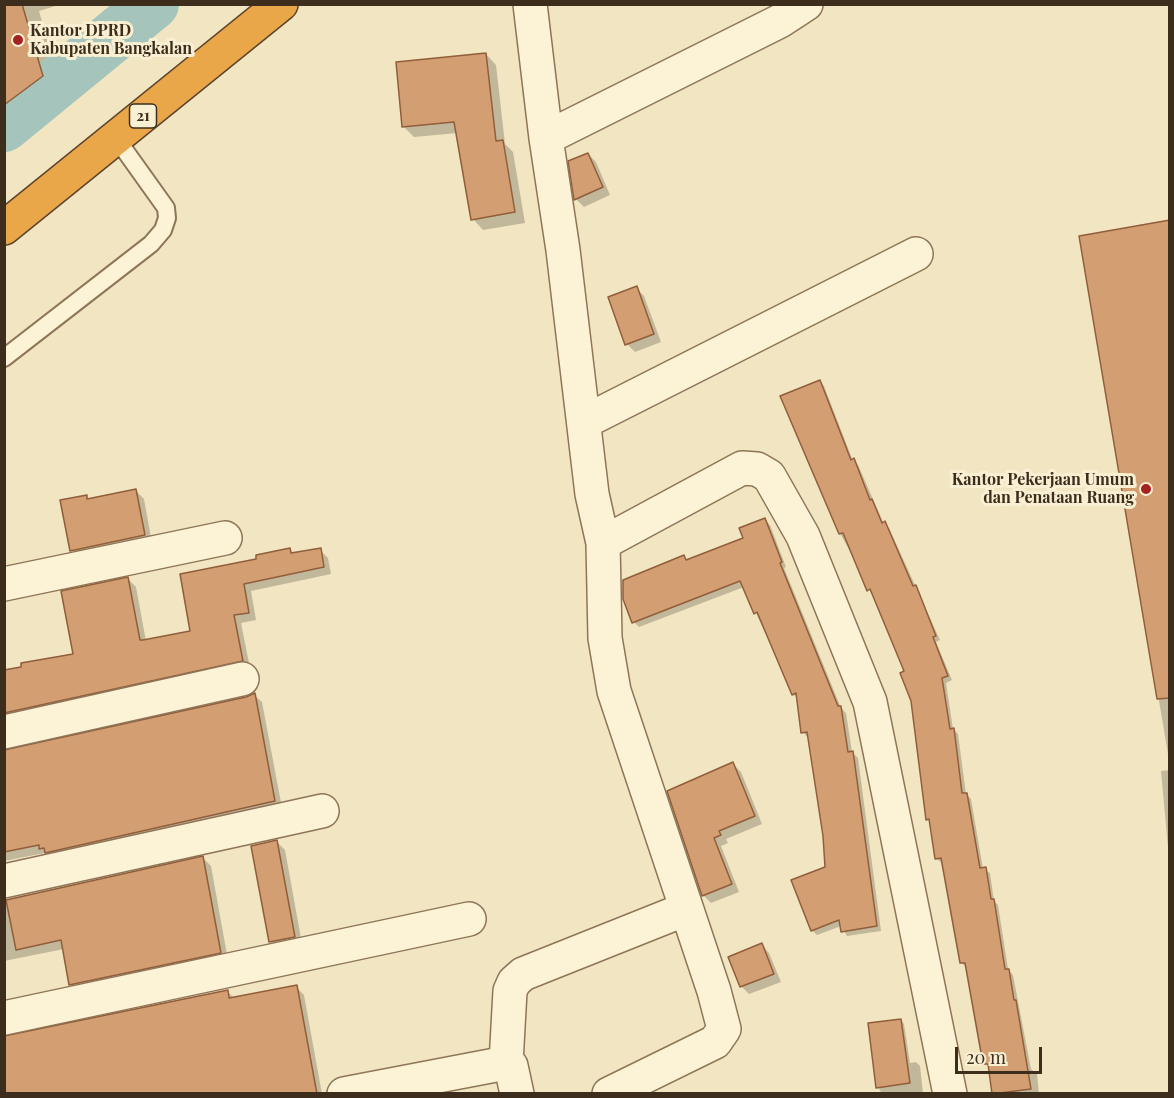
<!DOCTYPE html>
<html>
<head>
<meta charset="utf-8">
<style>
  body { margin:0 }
  #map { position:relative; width:1174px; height:1098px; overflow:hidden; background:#f2e5c1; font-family:"Playfair Display",serif }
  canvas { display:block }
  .frame { position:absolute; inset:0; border:6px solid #3c2d1c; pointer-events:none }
  .scale { position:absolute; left:955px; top:1047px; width:87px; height:27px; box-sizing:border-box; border:3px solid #3c2d1c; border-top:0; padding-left:8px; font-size:18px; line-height:21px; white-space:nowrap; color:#3c2d1c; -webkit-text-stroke:4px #f9efd2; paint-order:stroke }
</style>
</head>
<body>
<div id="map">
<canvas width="1174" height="1098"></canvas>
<div class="frame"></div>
<div class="scale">20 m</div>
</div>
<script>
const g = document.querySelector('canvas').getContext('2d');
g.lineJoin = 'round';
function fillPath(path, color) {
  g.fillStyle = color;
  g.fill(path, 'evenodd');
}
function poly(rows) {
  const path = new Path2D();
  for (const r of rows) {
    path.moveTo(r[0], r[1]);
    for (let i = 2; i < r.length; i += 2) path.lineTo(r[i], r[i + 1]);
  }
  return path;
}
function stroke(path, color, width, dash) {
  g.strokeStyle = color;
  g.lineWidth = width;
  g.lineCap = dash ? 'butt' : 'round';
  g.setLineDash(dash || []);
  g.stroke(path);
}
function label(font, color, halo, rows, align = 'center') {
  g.font = font + ' "Playfair Display",serif';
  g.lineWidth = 6;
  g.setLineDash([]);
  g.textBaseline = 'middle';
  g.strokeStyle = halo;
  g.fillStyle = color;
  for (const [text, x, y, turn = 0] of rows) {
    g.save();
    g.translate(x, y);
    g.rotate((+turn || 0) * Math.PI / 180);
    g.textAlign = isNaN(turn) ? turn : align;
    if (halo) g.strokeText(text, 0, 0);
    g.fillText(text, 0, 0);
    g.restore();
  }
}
fillPath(poly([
  [4,4,62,4,39,11,64,99,4,143,4,107,49,73,48,71,4,103],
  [486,54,496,65,505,144,513,152,525,223,483,230,473,219,458,133,414,137,403,126],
  [588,154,596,162,610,195,584,207,576,199],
  [1170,222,1170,766,1081,237],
  [636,288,644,296,661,342,635,352,627,344],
  [820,382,824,386,853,461,858,465,884,524,889,528,940,640,936,642,952,680,946,683,953,729,958,734,966,794,971,799,983,869,990,873,994,901,998,905,1008,969,1013,975,1031,1069,1037,1074,1039,1094,994,1094,989,1068,985,1063,966,967,962,963,951,897,947,893,943,863,936,859,931,822,928,819,913,700,906,672,873,594,840,533],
  [136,491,144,499,152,543,80,558,72,550,86,497,89,500],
  [764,519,770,525,786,567,784,568,841,708,846,713,852,752,858,758,881,931,847,936,841,926,817,935,812,930,827,868,824,836,808,738,803,732,798,699,793,694,744,587,639,627,634,622,684,557,688,561,744,539],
  [290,549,294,554,320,550,328,558,331,574,251,591,256,620,241,623,250,668,4,723,4,670,75,655,128,579,136,587,146,641,192,632,258,560],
  [254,695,262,702,282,808,48,856,45,853,4,861,4,752,247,699],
  [733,764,741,772,762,824,726,839,728,843,721,846,739,892,711,903,703,895,669,792],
  [1170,770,1170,869,1161,771],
  [277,842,285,850,302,944,278,950,271,942],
  [203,858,211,866,228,960,78,992,70,984,64,949,4,961,4,903],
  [762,945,769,953,781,982,749,994,741,986],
  [296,987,304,995,322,1094,4,1094,227,991,235,999],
  [901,1020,904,1024,910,1063,916,1062,920,1066,923,1094,882,1094,878,1087]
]), '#0003');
stroke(poly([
  [4,126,153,4]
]), '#a4c4bc', 52);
const building = poly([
  [4,4,22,4,43,76,4,105,4,4],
  [486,53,496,141,503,140,515,212,471,220,454,122,402,127,396,62,486,53],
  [588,153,603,187,574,200,568,161,588,153],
  [1170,220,1170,698,1157,699,1079,236,1170,220],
  [637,286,654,334,625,345,608,297,637,286],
  [820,380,851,460,854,458,870,500,872,499,882,523,885,521,913,586,916,585,936,636,933,637,948,676,942,678,950,729,954,728,962,793,967,793,980,868,986,867,991,899,994,899,1005,969,1009,969,1014,1000,1016,1000,1031,1089,992,1094,988,1064,983,1064,965,963,960,963,941,858,935,859,929,819,926,820,911,701,900,673,904,671,870,589,867,591,843,533,839,534,780,396,820,380],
  [136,489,145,535,70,551,60,500,87,495,87,499,136,489],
  [765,518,782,562,780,563,838,706,841,706,848,752,853,751,877,926,841,932,839,920,811,931,791,880,825,867,823,836,807,732,801,733,796,693,792,695,757,612,754,614,740,581,632,623,623,599,623,580,684,555,686,560,743,538,739,528,765,518],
  [290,548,291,553,321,548,324,567,244,584,249,613,234,615,243,661,4,713,4,670,21,667,21,663,73,654,61,591,128,577,140,640,143,640,190,631,180,574,256,559,256,555,290,548],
  [255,693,275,801,45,853,44,848,39,849,39,845,4,852,4,750,246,697,255,693],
  [733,762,755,816,719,831,721,835,714,838,732,884,702,896,667,791,733,762],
  [277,840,295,937,269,942,251,846,277,840],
  [203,856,221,953,69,985,61,940,16,950,6,900,203,856],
  [762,943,774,974,740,987,728,957,762,943],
  [297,985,317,1094,4,1094,4,1036,228,990,229,998,297,985],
  [901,1019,910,1083,876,1088,868,1023,901,1019]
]);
fillPath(building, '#d49e73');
stroke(building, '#905e3a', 1.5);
const lane = poly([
  [4,358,151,244,163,230,167,218,166,208,116,138]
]);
const street = poly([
  [530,4,546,138,563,250,592,494,603,543,742,468,757,469,769,476,803,536,870,702,950,1094],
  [546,138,780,21,806,4],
  [584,422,916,254],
  [603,543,605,638,614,691,714,991,724,1029,715,1042,609,1094],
  [4,584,225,538],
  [4,732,242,679],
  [4,881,322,811],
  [4,1018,469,919],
  [506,1063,510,991,514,982,523,974,686,909],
  [344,1094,506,1063,511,1066,517,1094]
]);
const highway = poly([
  [4,228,281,4]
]);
stroke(lane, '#8e7557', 20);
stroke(street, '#8e7557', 36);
stroke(highway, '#5c432b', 36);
stroke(lane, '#fcf2d6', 16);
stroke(street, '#fcf2d6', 33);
stroke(highway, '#eaa74a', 33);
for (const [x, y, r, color] of [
  [18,40,6,"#a42220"],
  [1146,489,6,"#a42220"]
]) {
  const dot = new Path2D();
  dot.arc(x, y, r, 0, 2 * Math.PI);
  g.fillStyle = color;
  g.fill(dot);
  stroke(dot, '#f9efd2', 2);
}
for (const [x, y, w] of [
  [143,116,27]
]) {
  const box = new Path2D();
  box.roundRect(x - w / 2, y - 12, w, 24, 4.5);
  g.fillStyle = '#f9efd2';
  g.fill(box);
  stroke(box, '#3c2d1c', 1.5);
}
label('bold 15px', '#3c2d1c', null, [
  ["21",143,116]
]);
label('bold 16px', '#3c2d1c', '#f9efd2', [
  ["Kantor DPRD",30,31],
  ["Kabupaten Bangkalan",30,49],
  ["Kantor Pekerjaan Umum",1134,480,"right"],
  ["dan Penataan Ruang",1134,498,"right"]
], 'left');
</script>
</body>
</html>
